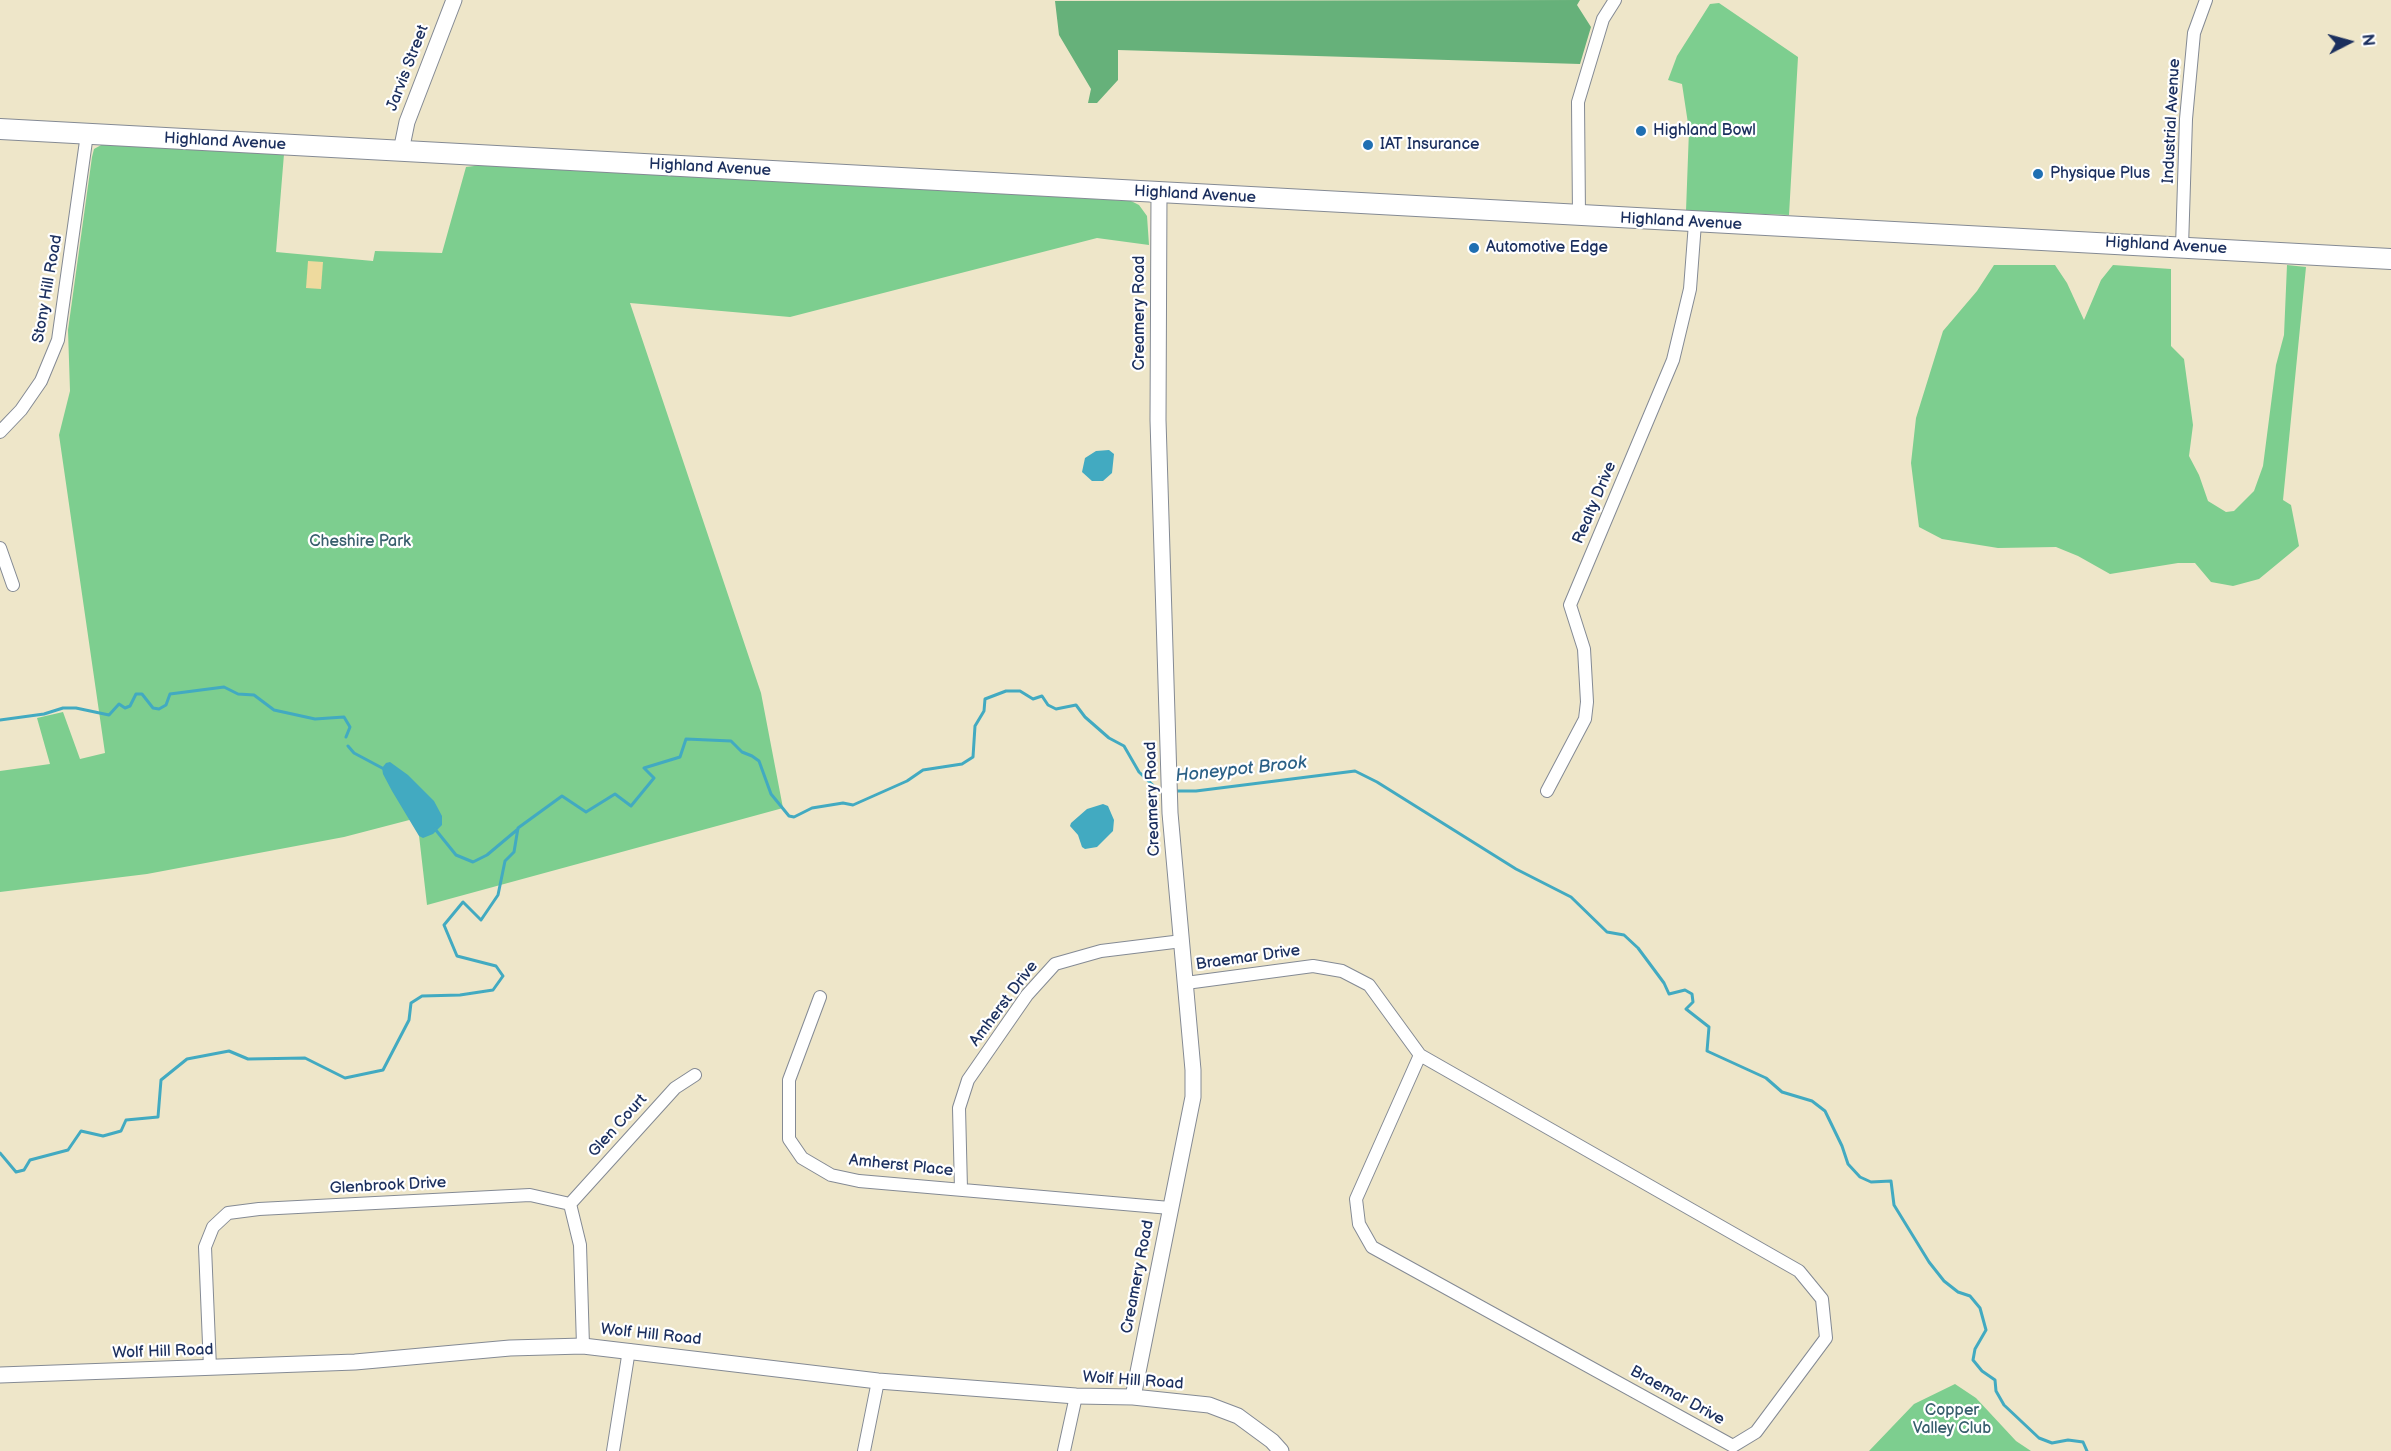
<!DOCTYPE html>
<html>
<head>
<meta charset="utf-8">
<style>
  body { margin:0 }
  #map { position:relative; width:2391px; height:1451px; overflow:hidden; background:#eee6c9; font-family:"Balsamiq Sans",sans-serif }
  canvas { display:block }
  .north { position:absolute; left:2319px; top:12px; width:60px; height:60px; -webkit-text-stroke:4px #fff; paint-order:stroke; rotate:84deg; font-size:16px; font-weight:700; line-height:24px; text-align:center; color:#1b2f5e }
  .north::after { content:''; display:block; margin:auto; width:21px; height:27px; background:#1b2f5e; clip-path:polygon(50% 0,100% 100%,50% 72%,0 100%) }
</style>
</head>
<body>
<div id="map">
<canvas width="2391" height="1451"></canvas>
<div class="north">N</div>
</div>
<script>
const g = document.querySelector('canvas').getContext('2d');
g.lineJoin = 'round';
function fillPath(path, color) {
  g.fillStyle = color;
  g.fill(path, 'evenodd');
}
function poly(rows) {
  const path = new Path2D();
  for (const r of rows) {
    path.moveTo(r[0], r[1]);
    for (let i = 2; i < r.length; i += 2) path.lineTo(r[i], r[i + 1]);
  }
  return path;
}
function stroke(path, color, width, dash) {
  g.strokeStyle = color;
  g.lineWidth = width;
  g.lineCap = dash ? 'butt' : 'round';
  g.setLineDash(dash || []);
  g.stroke(path);
}
function label(font, color, halo, rows, align = 'center') {
  g.font = font + ' "Balsamiq Sans",sans-serif';
  g.lineWidth = 4.5;
  g.setLineDash([]);
  g.textBaseline = 'middle';
  g.strokeStyle = halo;
  g.fillStyle = color;
  for (const [text, x, y, turn = 0] of rows) {
    g.save();
    g.translate(x, y);
    g.rotate((+turn || 0) * Math.PI / 180);
    g.textAlign = isNaN(turn) ? turn : align;
    if (halo) g.strokeText(text, 0, 0);
    g.fillText(text, 0, 0);
    g.restore();
  }
}
fillPath(poly([
  [1719,3,1798,57,1789,215,1686,211,1689,130,1682,84,1668,80,1677,56,1710,4],
  [103,144,284,154,276,252,373,261,375,251,442,253,466,167,482,165,1131,201,1139,205,1147,216,1149,245,1097,238,790,317,630,303,761,693,783,808,427,905,417,818,344,837,147,874,0,892,0,771,50,764,37,718,63,712,80,759,105,753,59,435,70,391,68,330,92,157,94,149],
  [1994,265,2055,265,2067,283,2084,320,2101,280,2113,265,2171,269,2171,346,2184,359,2193,425,2189,456,2199,475,2208,501,2226,512,2234,511,2254,491,2263,466,2276,365,2284,335,2287,265,2306,267,2283,500,2291,505,2299,546,2259,579,2233,586,2211,582,2195,563,2178,563,2110,574,2078,556,2056,547,1998,548,1942,539,1919,527,1911,463,1916,418,1943,331,1977,291],
  [1955,1384,1976,1398,2016,1441,2031,1451,1869,1451,1914,1404]
]), '#7dce8f');
fillPath(poly([
  [1580,0,1577,5,1591,27,1580,64,1118,50,1118,80,1097,103,1088,103,1091,89,1059,35,1055,1]
]), '#66b17a');
fillPath(poly([
  [308,261,323,262,321,289,306,288]
]), '#eeda9e');
fillPath(poly([
  [1109,450,1114,454,1112,473,1103,481,1092,481,1082,472,1085,458,1096,451],
  [390,762,408,775,434,801,442,816,442,825,433,834,423,838,419,836,392,791,383,774,382,768,386,763],
  [1103,804,1108,806,1114,820,1113,831,1097,847,1085,849,1082,847,1078,835,1070,826,1071,823,1087,809]
]), '#42aac1');
stroke(poly([
  [0,720,44,714,63,708,76,708,109,715,119,704,125,708,130,706,136,694,142,694,153,708,159,709,166,705,170,694,224,687,238,694,254,695,274,710,315,719,344,717,350,727,346,737],
  [348,746,354,753,384,769],
  [1174,791,1196,791,1355,771,1377,782,1516,869,1571,897,1607,932,1624,935,1638,948,1664,983,1669,994,1685,990,1692,994,1693,1002,1686,1009,1709,1027,1707,1051,1766,1078,1782,1092,1812,1101,1825,1111,1842,1146,1848,1164,1860,1177,1871,1182,1891,1181,1894,1205,1929,1262,1944,1281,1958,1292,1970,1296,1980,1308,1986,1330,1975,1349,1973,1360,1982,1371,1995,1380,1996,1391,2004,1405,2039,1438,2052,1443,2068,1440,2083,1442,2087,1451],
  [435,829,456,855,473,862,487,855,518,829],
  [0,1153,16,1172,24,1170,30,1160,68,1150,81,1131,103,1136,121,1131,126,1120,158,1117,161,1080,187,1059,229,1051,248,1059,305,1058,345,1078,383,1070,409,1020,411,1003,422,996,460,995,493,990,503,976,496,966,457,956,444,925,463,902,481,920,498,895,505,861,514,852,518,828,562,796,586,812,615,794,631,806,654,778,644,768,680,757,686,739,731,741,742,752,752,756,759,761,771,794,789,816,794,817,812,808,843,803,853,805,907,781,923,770,962,764,973,757,975,726,984,711,985,699,1006,691,1020,691,1033,699,1042,696,1048,705,1056,709,1076,705,1085,717,1109,738,1124,746,1139,772,1159,791,1164,791]
]), '#42aac1', 3);
const minor = poly([
  [1579,216,1578,102,1603,19,1615,0],
  [2182,247,2186,119,2194,33,2206,0],
  [0,432,21,410,41,381,58,340,87,134],
  [0,548,13,585],
  [1547,791,1585,719,1587,702,1584,649,1570,605,1673,360,1690,289,1695,223],
  [1186,983,1313,966,1342,971,1369,985,1420,1055],
  [820,997,789,1080,789,1139,802,1158,831,1175,859,1181,1170,1208],
  [1420,1055,1799,1271,1822,1299,1826,1338,1756,1432,1733,1446,1372,1247,1359,1224,1356,1199,1420,1055],
  [961,1189,959,1108,968,1080,1027,995,1055,964,1101,951,1182,941],
  [570,1204,675,1088,695,1075],
  [570,1204,580,1245,583,1346],
  [210,1368,205,1247,213,1227,228,1213,259,1209,530,1195,570,1204],
  [613,1451,629,1350],
  [864,1451,878,1381],
  [1064,1451,1076,1396]
]);
const tertiary = poly([
  [401,151,407,122,454,0],
  [0,1375,355,1362,510,1348,583,1346,878,1381,1076,1396,1133,1397,1209,1405,1238,1416,1272,1441,1281,1451],
  [1133,1397,1193,1097,1193,1070,1170,813,1158,420,1159,193]
]);
const trunk = poly([
  [0,129,2391,259]
]);
stroke(minor, '#848a94', 14);
stroke(tertiary, '#848a94', 17);
stroke(trunk, '#848a94', 22);
stroke(minor, '#fff', 12);
stroke(tertiary, '#fff', 15);
stroke(trunk, '#fff', 20);
for (const [x, y, r, color] of [
  [1641,131,6,"#1f6fb2"],
  [1368,145,6,"#1f6fb2"],
  [2038,174,6,"#1f6fb2"],
  [1474,248,6,"#1f6fb2"]
]) {
  const dot = new Path2D();
  dot.arc(x, y, r, 0, 2 * Math.PI);
  g.fillStyle = color;
  g.fill(dot);
  stroke(dot, '#fff', 2);
}
label('16px', '#1b2f5e', '#fff', [
  ["Jarvis Street",408,68,-69],
  ["Industrial Avenue",2172,121,-87],
  ["Highland Avenue",225,142,3],
  ["Highland Avenue",710,168,3],
  ["Highland Avenue",1195,195,3],
  ["Highland Avenue",1681,222,3],
  ["Highland Avenue",2166,246,3],
  ["Stony Hill Road",48,289,-80],
  ["Creamery Road",1140,313,-90],
  ["Realty Drive",1595,503,-67],
  ["Creamery Road",1153,799,-92],
  ["Braemar Drive",1248,958,-8],
  ["Amherst Drive",1004,1004,-53],
  ["Glen Court",618,1126,-48],
  ["Amherst Place",901,1166,6],
  ["Glenbrook Drive",388,1186,-3],
  ["Creamery Road",1138,1277,-79],
  ["Wolf Hill Road",651,1335,6],
  ["Wolf Hill Road",163,1352,-2],
  ["Wolf Hill Road",1133,1381,4],
  ["Braemar Drive",1677,1396,29]
]);
label('16px', '#1b2f5e', '#fff', [
  ["Highland Bowl",1653,131],
  ["IAT Insurance",1380,145],
  ["Physique Plus",2050,174],
  ["Automotive Edge",1486,248]
], 'left');
label('16px', '#385f6d', '#fff', [
  ["Cheshire Park",360,542],
  ["Copper",1952,1411],
  ["Valley Club",1952,1429]
]);
label('italic 18px', '#2b6086', '#fff', [
  ["Honeypot Brook",1241,770,-6]
]);
</script>
</body>
</html>
